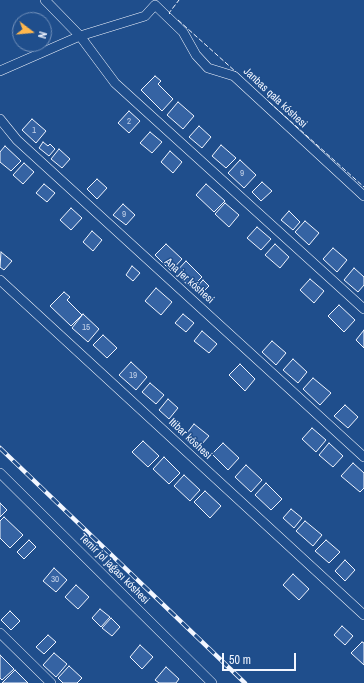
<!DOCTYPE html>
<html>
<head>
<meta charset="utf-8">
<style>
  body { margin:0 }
  #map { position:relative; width:364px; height:683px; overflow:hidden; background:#1f4e8c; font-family:"Archivo Narrow",sans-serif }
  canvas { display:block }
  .north { position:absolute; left:12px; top:12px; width:40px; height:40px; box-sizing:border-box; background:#1f4e8c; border:1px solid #7391ba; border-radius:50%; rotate:106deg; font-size:11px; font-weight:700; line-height:16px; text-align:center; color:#f2f6ff }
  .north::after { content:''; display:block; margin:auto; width:14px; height:18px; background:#ffb74d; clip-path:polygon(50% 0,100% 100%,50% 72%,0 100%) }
  .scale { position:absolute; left:222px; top:653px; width:74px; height:18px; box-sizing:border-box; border:2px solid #f2f6ff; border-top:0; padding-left:5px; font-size:12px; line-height:14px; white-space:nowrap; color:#f2f6ff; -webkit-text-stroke:3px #1f4e8c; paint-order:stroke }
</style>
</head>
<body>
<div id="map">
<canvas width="364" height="683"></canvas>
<div class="north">N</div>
<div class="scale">50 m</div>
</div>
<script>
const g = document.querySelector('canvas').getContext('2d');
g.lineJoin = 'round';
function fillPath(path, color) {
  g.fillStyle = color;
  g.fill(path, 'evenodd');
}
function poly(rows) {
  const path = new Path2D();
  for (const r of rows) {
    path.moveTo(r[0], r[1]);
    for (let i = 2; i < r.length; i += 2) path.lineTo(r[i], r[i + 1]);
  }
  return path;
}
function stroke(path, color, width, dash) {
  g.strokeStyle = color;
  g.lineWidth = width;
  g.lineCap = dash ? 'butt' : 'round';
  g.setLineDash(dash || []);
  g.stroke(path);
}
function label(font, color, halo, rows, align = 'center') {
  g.font = font + ' "Archivo Narrow",sans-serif';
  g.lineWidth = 3;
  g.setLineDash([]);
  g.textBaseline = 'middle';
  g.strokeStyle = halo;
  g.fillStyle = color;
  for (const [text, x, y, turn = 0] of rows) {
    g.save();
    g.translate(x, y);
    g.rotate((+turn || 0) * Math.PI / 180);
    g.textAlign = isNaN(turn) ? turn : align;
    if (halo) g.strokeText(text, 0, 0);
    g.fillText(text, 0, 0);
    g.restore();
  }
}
const building = poly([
  [155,76,161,81,158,84,173,99,162,111,141,90,155,76],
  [178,102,194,116,183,129,167,115,178,102],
  [129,111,140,121,129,133,118,123,129,111],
  [32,119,46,131,36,143,22,130,32,119],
  [199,126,211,137,202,148,189,137,199,126],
  [150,132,162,142,152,153,140,143,150,132],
  [43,142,48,146,50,144,55,149,49,156,39,148,43,142],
  [221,145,236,158,226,168,212,156,221,145],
  [5,146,21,161,11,171,0,162,0,152,5,146],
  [59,149,70,159,62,168,51,159,59,149],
  [170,151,182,162,173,173,161,162,170,151],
  [240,160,256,175,244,188,228,173,240,160],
  [24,163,34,172,23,184,13,175,24,163],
  [97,179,107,188,97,199,87,189,97,179],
  [262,182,272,191,261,201,252,192,262,182],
  [44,184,55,193,47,202,36,193,44,184],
  [206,184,225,201,214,212,196,195,206,184],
  [225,203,239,215,229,227,215,214,225,203],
  [123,204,135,215,126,225,113,215,123,204],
  [71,208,82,218,71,230,60,220,71,208],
  [289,211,300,222,293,230,281,220,289,211],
  [305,221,319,233,309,245,295,232,305,221],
  [257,227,271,239,261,250,247,238,257,227],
  [92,231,102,240,93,251,83,242,92,231],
  [166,244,182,259,171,271,155,255,166,244],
  [275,244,289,257,280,268,265,255,275,244],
  [333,248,347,260,337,272,323,259,333,248],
  [1,252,12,261,4,270,0,267,1,252],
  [186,261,202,277,191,288,175,273,186,261],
  [132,266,140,273,133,281,126,275,132,266],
  [354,268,364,277,364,285,358,292,344,280,354,268],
  [310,279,324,291,314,303,300,290,310,279],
  [203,280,209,286,200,295,194,290,203,280],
  [156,288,172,302,161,315,145,301,156,288],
  [64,292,70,297,67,300,82,315,71,326,50,306,64,292],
  [339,305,355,320,344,332,328,316,339,305],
  [83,314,99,329,88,342,72,328,83,314],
  [183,314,194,323,186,332,175,323,183,314],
  [364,330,364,348,356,340,364,330],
  [202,331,217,344,209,353,194,341,202,331],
  [103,335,117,348,107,358,93,345,103,335],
  [272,341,286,353,276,365,262,352,272,341],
  [293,359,307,372,298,383,283,370,293,359],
  [131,362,147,377,136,390,119,375,131,362],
  [240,364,255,379,245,391,229,375,240,364],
  [313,378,331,393,320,405,303,389,313,378],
  [150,383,164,395,156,404,142,392,150,383],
  [168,399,178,408,169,419,159,410,168,399],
  [345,405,358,417,348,428,334,416,345,405],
  [194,424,209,436,201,445,187,433,194,424],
  [312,428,326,440,316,452,302,439,312,428],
  [143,441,159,456,148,467,132,452,143,441],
  [223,443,239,458,228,470,212,454,223,443],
  [329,443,343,456,333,467,319,455,329,443],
  [164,457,180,473,169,484,153,469,164,457],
  [353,463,364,473,364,488,360,492,341,476,353,463],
  [246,465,262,480,251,492,235,477,246,465],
  [184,475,200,490,190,501,174,486,184,475],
  [266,483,282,499,271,510,255,495,266,483],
  [205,491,221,506,210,518,194,502,205,491],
  [0,503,7,510,0,517,0,503],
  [291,509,302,518,294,528,283,518,291,509],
  [4,517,23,535,10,548,0,538,0,521,4,517],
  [305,521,322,535,313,546,296,531,305,521],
  [29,540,36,547,24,559,17,552,29,540],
  [326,540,340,552,329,563,315,551,326,540],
  [345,560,355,570,345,581,335,571,345,560],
  [54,568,67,580,56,592,43,581,54,568],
  [293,574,309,589,299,600,283,585,293,574],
  [76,585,89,597,78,609,65,597,76,585],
  [100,609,110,617,101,627,92,618,100,609],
  [10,611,20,621,11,630,1,620,10,611],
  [111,618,120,627,112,636,102,628,111,618],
  [342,626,353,636,345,645,334,635,342,626],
  [48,635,56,642,44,654,36,647,48,635],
  [362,642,364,643,364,665,351,653,362,642],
  [140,645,153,657,142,669,130,657,140,645],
  [54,653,67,664,56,677,43,665,54,653],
  [0,655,14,669,2,680,0,678,0,655],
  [69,666,82,678,77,683,63,683,58,678,69,666],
  [166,667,179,679,176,683,159,683,155,680,166,667],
  [15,670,28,683,2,683,15,670]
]);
fillPath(building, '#3563a3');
stroke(building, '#f2f6ff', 1);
const minor = poly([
  [45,0,80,36,115,83,364,309],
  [0,71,80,36,145,16,155,5,183,32,196,55,208,68,234,76,364,196],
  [0,119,17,140,364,457],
  [0,280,364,615],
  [0,473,212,683],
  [0,633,51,683]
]);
stroke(minor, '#f2f6ff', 10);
stroke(minor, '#1f4e8c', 9);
const rail = poly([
  [0,448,245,683]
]);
stroke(rail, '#f2f6ff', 4.5);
stroke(rail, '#1f4e8c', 3, [9]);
stroke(poly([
  [170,14,169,13,179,0],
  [178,20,236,72],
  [269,102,364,187]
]), '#f2f6ff', 1, [5, 2]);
label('9px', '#c3d1e8', null, [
  ["2",129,122],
  ["1",34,131],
  ["9",242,174],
  ["9",124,215],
  ["15",86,328],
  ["19",133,376],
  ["30",55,580]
]);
label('11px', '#f2f6ff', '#1f4e8c', [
  ["Janbas qala kóshesi",275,98,43],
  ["Ana jer kóshesi",189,281,42],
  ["Itibar kóshesi",190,439,43],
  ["Temir jol jaǵası kóshesi",114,569,45]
]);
</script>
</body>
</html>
